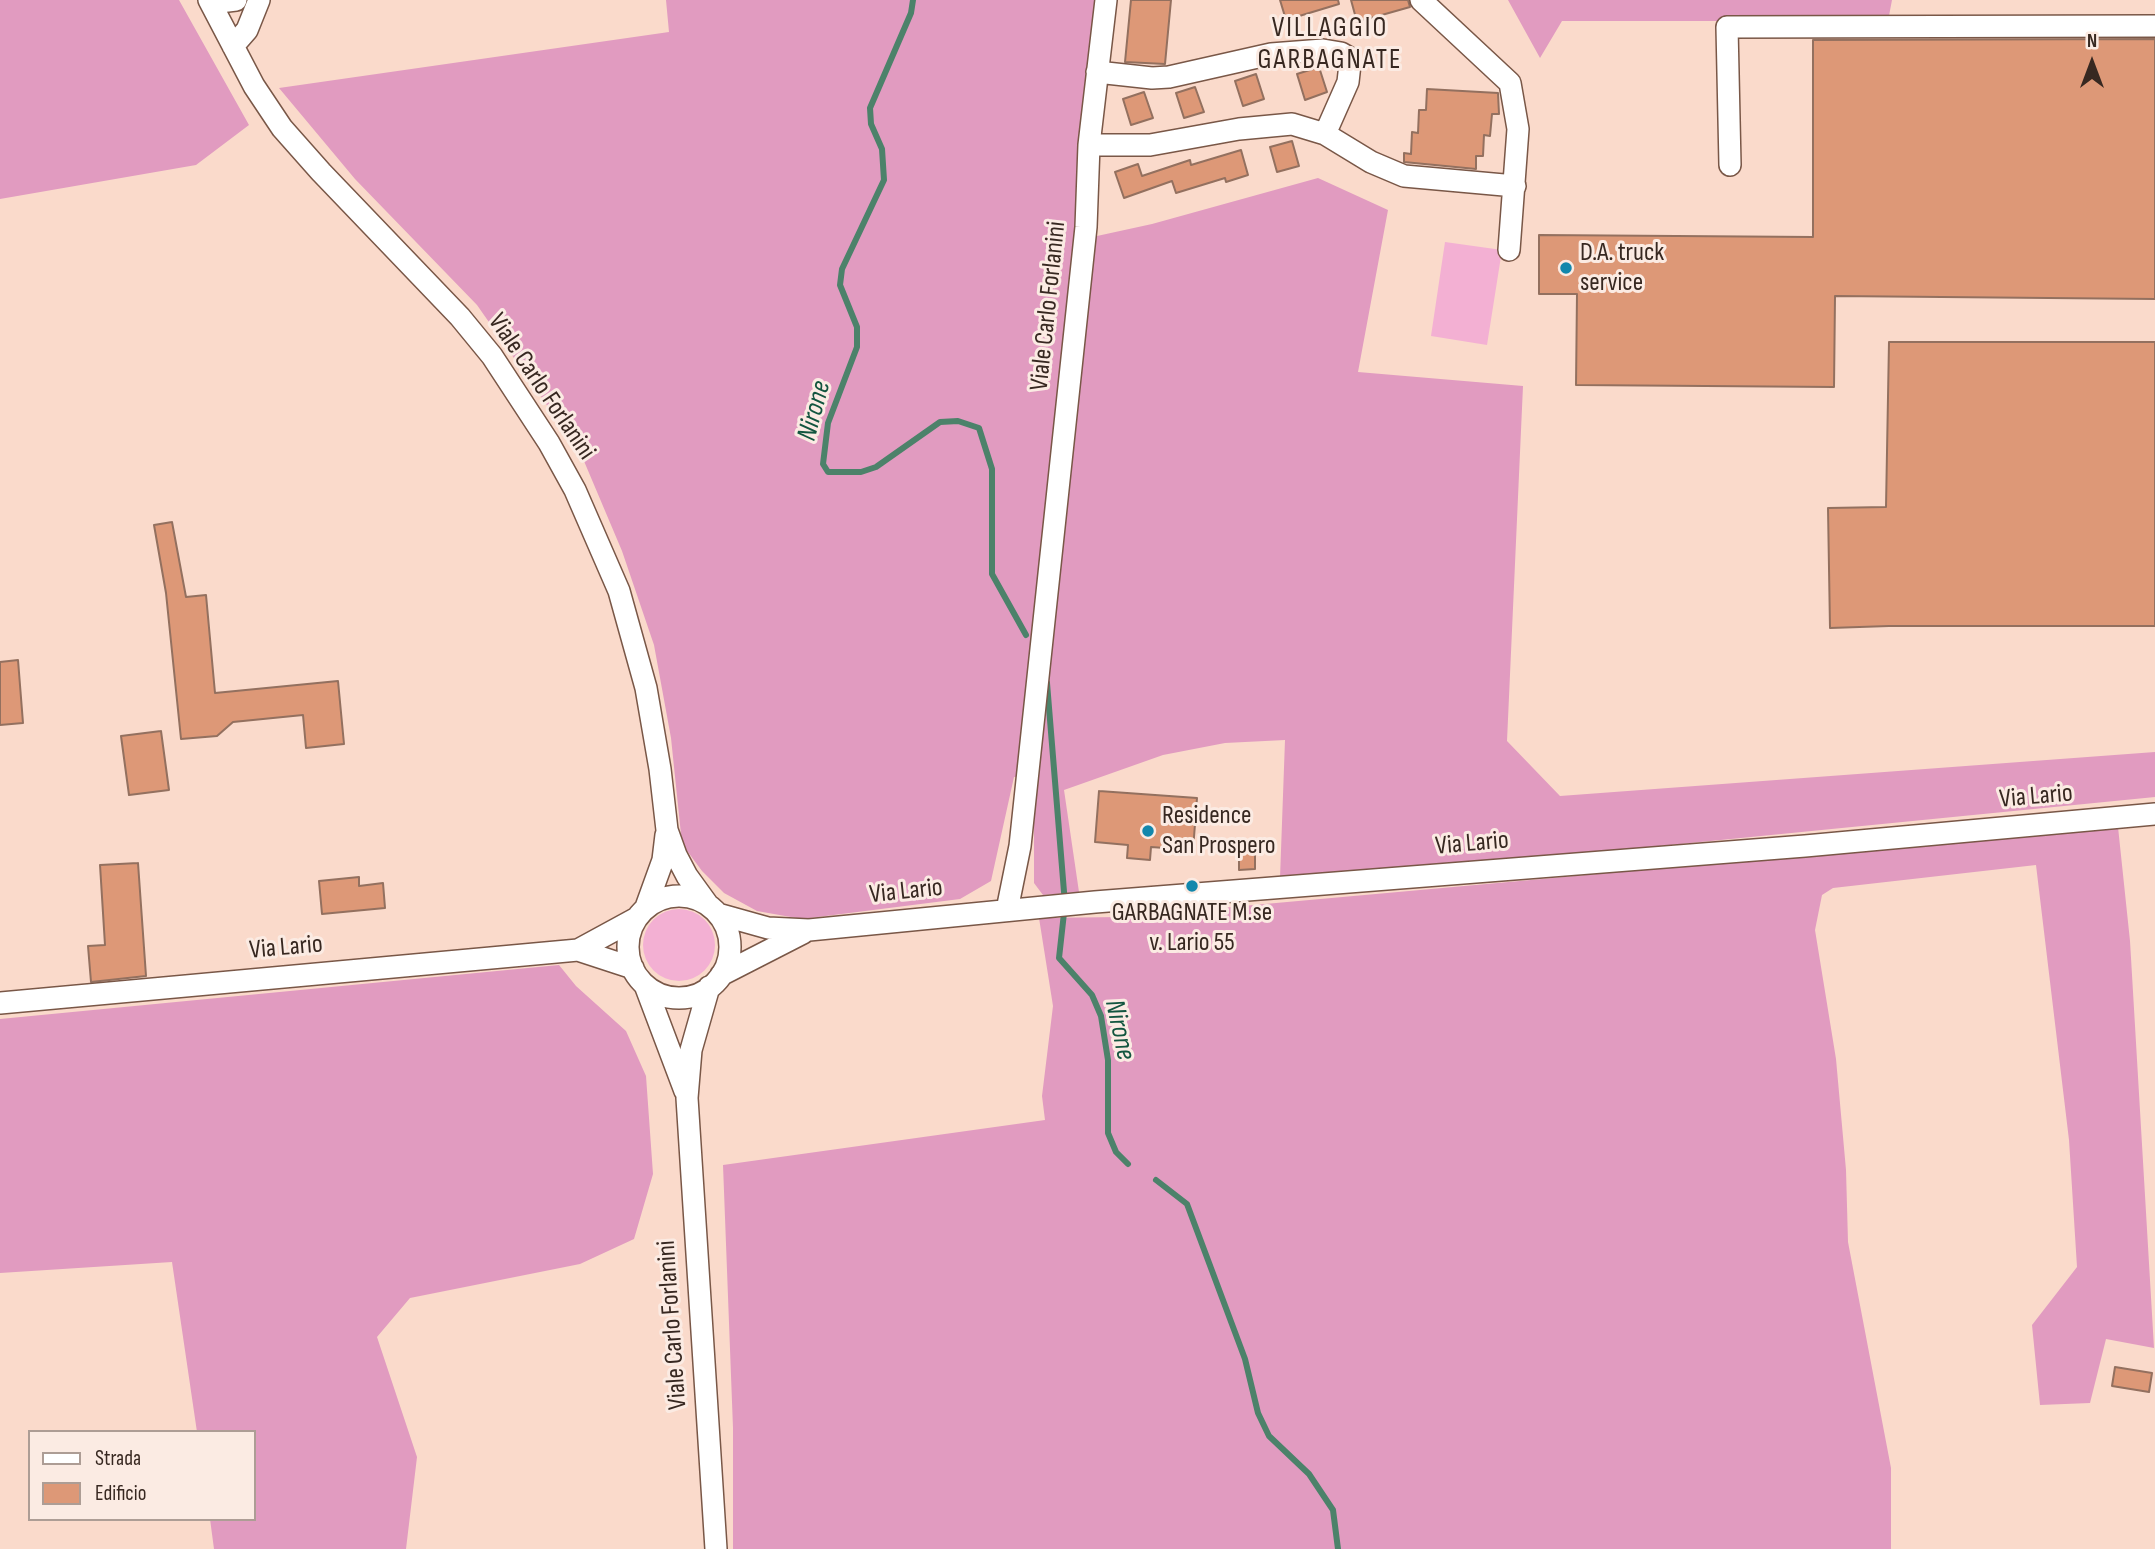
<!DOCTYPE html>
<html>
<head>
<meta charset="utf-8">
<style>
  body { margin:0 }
  #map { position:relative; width:2155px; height:1549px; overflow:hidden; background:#fadacb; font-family:"Sofia Sans Condensed",sans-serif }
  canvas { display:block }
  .legend { position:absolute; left:28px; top:1430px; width:228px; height:91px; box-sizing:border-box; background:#fbebe3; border:2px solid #ad9d95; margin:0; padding:9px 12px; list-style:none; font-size:21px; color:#372821 }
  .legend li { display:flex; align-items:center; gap:14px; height:35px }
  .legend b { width:35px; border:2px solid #ad9d95 }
  .north { position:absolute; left:2057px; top:28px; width:70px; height:70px; -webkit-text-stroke:5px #fbebe3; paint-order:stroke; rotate:0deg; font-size:19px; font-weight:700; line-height:28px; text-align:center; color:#372821 }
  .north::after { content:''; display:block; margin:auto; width:24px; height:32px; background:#372821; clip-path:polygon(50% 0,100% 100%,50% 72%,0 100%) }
</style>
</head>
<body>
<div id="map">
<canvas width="2155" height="1549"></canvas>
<ul class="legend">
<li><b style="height:9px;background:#fff"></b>Strada</li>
<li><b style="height:19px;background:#dd9877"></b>Edificio</li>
</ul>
<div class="north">N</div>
</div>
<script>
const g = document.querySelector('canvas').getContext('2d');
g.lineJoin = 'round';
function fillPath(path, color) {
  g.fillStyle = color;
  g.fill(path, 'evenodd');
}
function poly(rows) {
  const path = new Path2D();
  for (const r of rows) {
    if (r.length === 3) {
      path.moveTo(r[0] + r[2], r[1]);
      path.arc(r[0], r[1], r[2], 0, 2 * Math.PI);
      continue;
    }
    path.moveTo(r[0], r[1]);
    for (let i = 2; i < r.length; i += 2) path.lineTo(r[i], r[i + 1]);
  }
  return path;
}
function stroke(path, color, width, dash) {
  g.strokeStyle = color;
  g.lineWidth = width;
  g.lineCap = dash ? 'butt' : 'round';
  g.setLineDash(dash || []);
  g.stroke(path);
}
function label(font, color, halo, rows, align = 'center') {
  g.font = font + ' "Sofia Sans Condensed",sans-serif';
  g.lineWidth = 6;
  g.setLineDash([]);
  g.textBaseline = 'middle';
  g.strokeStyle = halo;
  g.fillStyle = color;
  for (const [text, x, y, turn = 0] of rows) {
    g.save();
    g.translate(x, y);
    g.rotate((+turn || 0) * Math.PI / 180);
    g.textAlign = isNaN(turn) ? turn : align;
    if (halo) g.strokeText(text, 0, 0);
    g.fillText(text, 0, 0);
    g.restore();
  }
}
fillPath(poly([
  [1445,242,1502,250,1487,345,1431,336],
  [679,945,36]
]), '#f3b0d3');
fillPath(poly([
  [0,0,179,0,249,125,196,165,0,199],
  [666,0,1098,0,1081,219,1097,236,1152,224,1318,178,1388,210,1358,372,1523,386,1507,741,1560,796,2155,752,2155,797,1458,866,1280,878,1285,740,1225,743,1163,755,1064,790,1079,892,1043,895,1034,883,1034,778,1014,777,991,881,960,899,802,919,757,911,724,893,702,871,682,844,671,738,654,645,622,551,581,454,477,305,355,179,279,88,669,32],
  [1508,0,1892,0,1888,21,1562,21,1540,58],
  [2118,827,2130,941,2154,1348,2106,1339,2090,1403,2040,1405,2032,1325,2077,1267,2069,1140,2036,865,1833,888,1822,895,1815,930,1836,1059,1846,1170,1848,1242,1891,1468,1891,1549,733,1549,733,1428,723,1165,1045,1120,1042,1096,1053,1006,1039,918,1121,917],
  [559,965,576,986,626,1031,646,1076,653,1174,634,1239,580,1264,410,1298,377,1337,417,1457,406,1549,214,1549,210,1519,254,1519,254,1432,197,1432,172,1262,0,1273,0,1019]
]), '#e19bc0');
stroke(poly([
  [913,0,911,13,870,108,871,124,882,149,884,180,842,269,840,285,857,327,857,347,828,423,823,464,828,472,861,472,876,467,940,422,958,421,979,428,992,469,992,574,1026,635],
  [1047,683,1065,904,1059,958,1092,995,1101,1016,1108,1060,1108,1133,1116,1152,1128,1164],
  [1156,1180,1187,1204,1245,1359,1258,1413,1269,1436,1309,1474,1333,1510,1338,1549]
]), '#4c826a', 6);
const building = poly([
  [1131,0,1171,0,1165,64,1125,62,1131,0],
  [1280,0,1338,0,1339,4,1286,20,1280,0],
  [1351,0,1408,0,1410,7,1357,22,1351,0],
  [2155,39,2155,299,1835,296,1834,387,1576,385,1577,294,1539,294,1539,235,1813,237,1813,40,2155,39],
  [1319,67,1327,92,1305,100,1297,74,1319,67],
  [1256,74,1264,99,1243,106,1235,81,1256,74],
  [1195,87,1204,112,1184,118,1176,93,1195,87],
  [1427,89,1498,93,1499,114,1492,114,1490,136,1484,135,1483,156,1476,156,1476,169,1404,162,1404,153,1411,154,1412,132,1418,133,1419,110,1426,110,1427,89],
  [1144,92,1153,118,1131,125,1123,99,1144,92],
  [1292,141,1299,166,1277,172,1270,147,1292,141],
  [1241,150,1248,175,1226,182,1225,178,1176,193,1172,181,1124,198,1115,172,1138,164,1142,176,1190,160,1191,165,1241,150],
  [1889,342,2155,342,2155,626,1889,626,1830,628,1828,508,1886,507,1889,342],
  [172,522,186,597,206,595,215,693,338,681,344,744,306,748,303,715,233,722,217,736,181,739,166,593,154,525,172,522],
  [18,660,23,723,0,725,0,662,18,660],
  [161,731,169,790,129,795,121,736,161,731],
  [1099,791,1197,798,1193,850,1151,847,1150,860,1127,858,1128,845,1095,842,1099,791],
  [1239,846,1255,846,1255,869,1239,870,1239,846],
  [138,863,146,976,91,982,88,946,105,945,100,865,138,863],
  [359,877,359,886,383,883,385,908,322,914,319,881,359,877],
  [2115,1367,2152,1373,2149,1392,2112,1386,2115,1367]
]);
fillPath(building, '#dd9877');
stroke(building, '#93705f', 2);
const minor = poly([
  [209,0,254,86,282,128,321,172,460,317,492,356,549,443,575,490,619,591,646,688,660,769,667,830,676,855,687,876,708,905],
  [1421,0,1510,83,1518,129,1509,250],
  [211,3,236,0],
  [233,46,247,30,259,0],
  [1097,72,1152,78,1169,77,1271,54,1323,50,1341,53,1348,57,1350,64,1348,82,1325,134],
  [1089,145,1150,145,1239,129,1292,124,1325,134,1371,162,1404,176,1515,186],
  [1730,165,1727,27,2155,26],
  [679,947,51],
  [646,907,663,860,666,835],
  [1007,910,1020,846,1086,227,1089,145,1106,0],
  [718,914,768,928,809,930,1095,902,1805,846,2155,814],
  [578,950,633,968],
  [721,975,803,933],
  [645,985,685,1091],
  [709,987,691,1050,687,1098,716,1549],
  [0,1003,578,950,635,919]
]);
stroke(minor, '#795747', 24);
stroke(minor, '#fff', 21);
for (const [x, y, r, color] of [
  [1566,268,7,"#1287ac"],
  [1148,831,7,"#1287ac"],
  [1192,886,7,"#1287ac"]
]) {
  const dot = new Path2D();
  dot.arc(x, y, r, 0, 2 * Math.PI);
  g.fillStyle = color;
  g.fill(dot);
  stroke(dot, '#fbebe3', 2.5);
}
label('26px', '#372821', '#fbebe3', [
  ["D.A. truck",1580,253],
  ["service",1580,283],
  ["Residence",1162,816],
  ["San Prospero",1162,846],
  ["GARBAGNATE M.se",1192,913,"center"],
  ["v. Lario 55",1192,943,"center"]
], 'left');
label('26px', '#372821', '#fbebe3', [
  ["Viale Carlo Forlanini",1049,306,-84],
  ["Viale Carlo Forlanini",541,387,56],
  ["Via Lario",2036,797,-5],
  ["Via Lario",1472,844,-5],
  ["Via Lario",906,892,-6],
  ["Via Lario",286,948,-5],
  ["Viale Carlo Forlanini",673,1325,-94]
]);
g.letterSpacing = '2px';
label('28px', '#372821', '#fbebe3', [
  ["VILLAGGIO",1330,29],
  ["GARBAGNATE",1330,61]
]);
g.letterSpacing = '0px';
label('italic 28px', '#12553f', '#fbebe3', [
  ["Nirone",815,411,-75],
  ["Nirone",1119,1030,78]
]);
</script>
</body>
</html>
